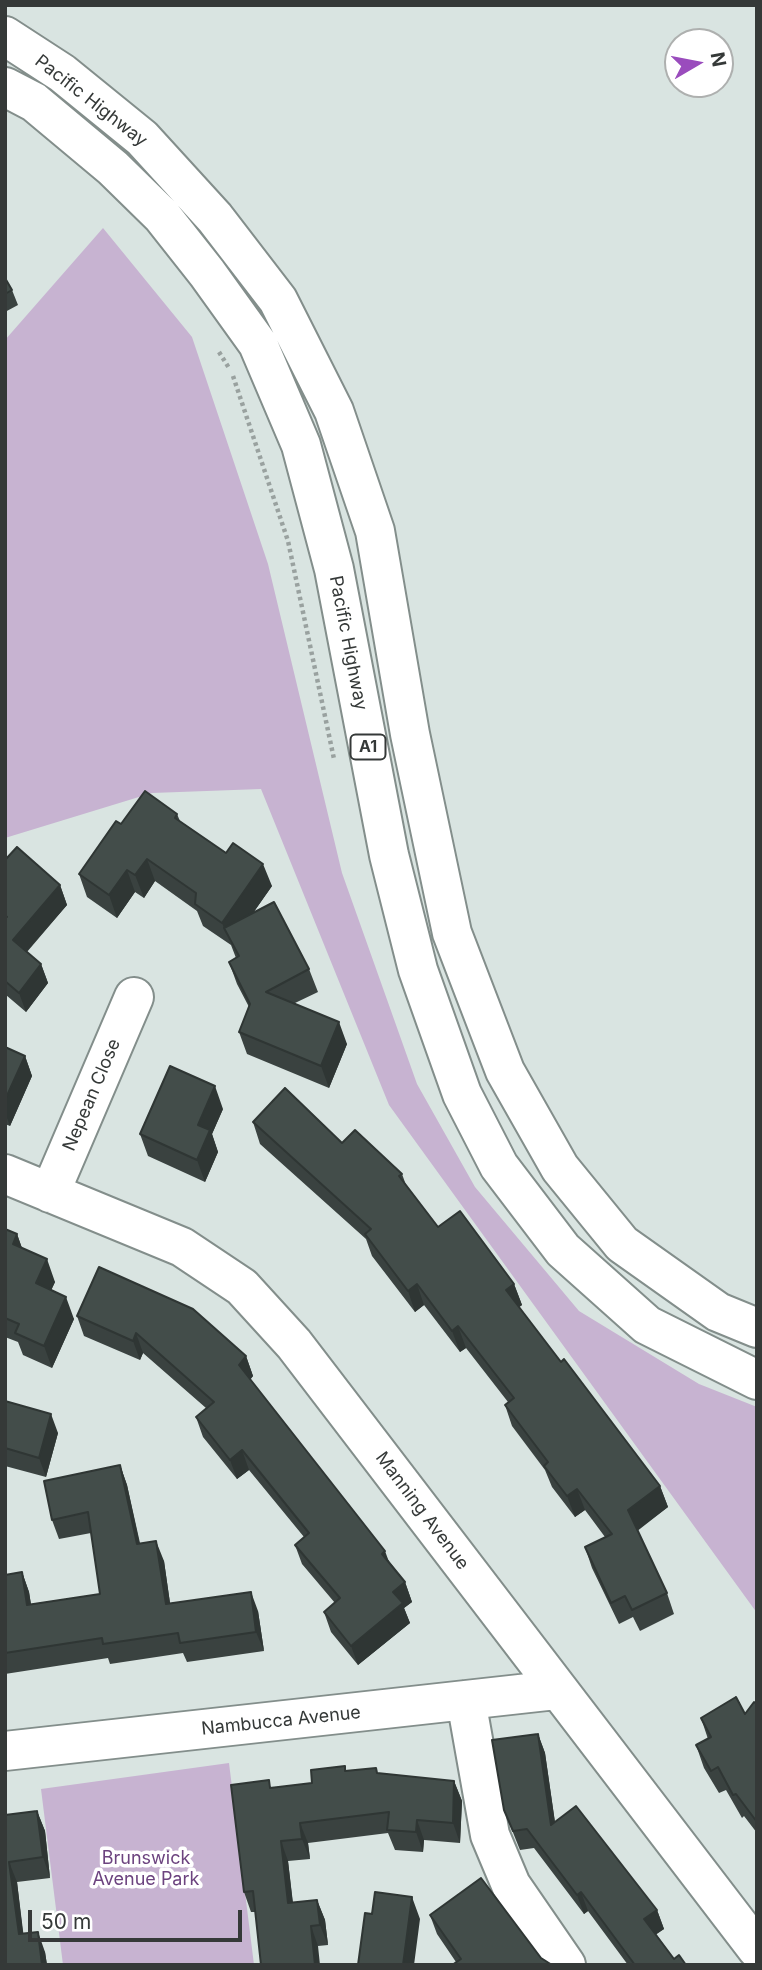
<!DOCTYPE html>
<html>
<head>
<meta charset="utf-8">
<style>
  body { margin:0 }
  #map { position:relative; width:762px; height:1970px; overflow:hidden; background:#d9e4e1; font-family:Inter,sans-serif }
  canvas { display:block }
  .frame { position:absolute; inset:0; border:7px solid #353938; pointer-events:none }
  .north { position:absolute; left:664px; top:28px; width:70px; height:70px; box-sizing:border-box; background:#fff; border:2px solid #aeb0af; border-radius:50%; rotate:80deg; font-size:19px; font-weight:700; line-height:28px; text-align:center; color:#353938 }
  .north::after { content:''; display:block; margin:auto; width:24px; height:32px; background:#9a4cbd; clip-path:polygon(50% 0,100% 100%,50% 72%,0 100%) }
  .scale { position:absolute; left:28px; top:1910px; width:214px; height:32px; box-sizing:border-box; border:4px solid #353938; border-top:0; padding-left:9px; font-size:21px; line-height:24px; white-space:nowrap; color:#353938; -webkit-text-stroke:5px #fff; paint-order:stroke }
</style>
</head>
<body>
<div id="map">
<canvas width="762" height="1970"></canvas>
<div class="frame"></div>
<div class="north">N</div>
<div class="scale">50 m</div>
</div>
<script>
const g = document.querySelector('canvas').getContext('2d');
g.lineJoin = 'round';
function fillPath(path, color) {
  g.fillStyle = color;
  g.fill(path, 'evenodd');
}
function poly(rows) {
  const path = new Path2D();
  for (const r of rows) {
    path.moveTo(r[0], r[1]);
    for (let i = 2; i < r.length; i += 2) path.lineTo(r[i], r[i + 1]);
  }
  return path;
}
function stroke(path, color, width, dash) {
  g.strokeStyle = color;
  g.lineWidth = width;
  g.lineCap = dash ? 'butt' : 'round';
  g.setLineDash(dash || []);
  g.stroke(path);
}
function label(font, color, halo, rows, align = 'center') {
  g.font = font + ' Inter,sans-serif';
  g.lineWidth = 7;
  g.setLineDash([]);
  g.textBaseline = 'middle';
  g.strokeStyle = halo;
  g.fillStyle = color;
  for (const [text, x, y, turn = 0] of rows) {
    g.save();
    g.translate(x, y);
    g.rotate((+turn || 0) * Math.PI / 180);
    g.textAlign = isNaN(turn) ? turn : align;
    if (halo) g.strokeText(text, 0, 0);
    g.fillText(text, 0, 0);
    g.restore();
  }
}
fillPath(poly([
  [103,228,192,337,268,564,342,873,417,1084,475,1187,579,1311,699,1384,757,1407,757,1613,389,1105,261,789,152,793,5,838,5,340],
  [229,1763,254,1965,63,1965,41,1789]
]), '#c7b3d1');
const minor = poly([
  [5,1174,182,1247,242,1287,294,1344,757,1949],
  [50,1193,134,997],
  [466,1700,490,1835,511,1885,566,1965],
  [5,1751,556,1690]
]);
const highway = poly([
  [5,36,62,73,142,138,215,218,278,300,334,411,375,531,410,734,452,933,505,1071,560,1168,622,1244,718,1312,757,1328],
  [5,87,34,102,113,168,162,216,207,273,258,344,301,445,334,569,389,855,418,970,462,1094,499,1166,563,1250,647,1325,757,1380]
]);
stroke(minor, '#838e8b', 42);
stroke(highway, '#838e8b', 42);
stroke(poly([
  [219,352,229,368],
  [233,376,288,541,334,759]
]), '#99a19f', 4.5, [3.5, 3.5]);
stroke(minor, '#fff', 38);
stroke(highway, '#fff', 38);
fillPath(poly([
  [5,278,12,290,18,305,5,312],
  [177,814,180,821,272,886,253,913,309,969,318,992,295,1003,347,1044,329,1088,247,1054,239,1032,249,1007,237,984,229,962,236,958,231,945,203,926,197,911,155,881,144,898,135,892,117,918,87,897,79,874,121,824],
  [5,860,60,885,67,905,27,952,41,964,48,983,26,1012,6,995,5,996],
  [5,1047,25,1056,32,1076,10,1126,5,1124],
  [223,1109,212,1134,218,1152,205,1182,148,1156,140,1134],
  [253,1122,342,1143,402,1174,406,1185,438,1227,514,1284,522,1305,519,1307,561,1362,660,1486,668,1507,637,1530,667,1593,674,1614,640,1631,633,1617,619,1624,592,1568,585,1547,605,1537,585,1510,575,1517,552,1487,545,1470,512,1426,505,1405,508,1402,466,1348,460,1352,424,1305,415,1312,372,1256,366,1239,260,1144],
  [5,1229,17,1234,22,1248,55,1282,51,1290,74,1319,52,1368,23,1355,18,1342,5,1337],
  [77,1316,246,1356,253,1376,250,1380,405,1582,412,1602,404,1608,410,1623,358,1665,331,1632,324,1612,335,1603,302,1564,295,1545,304,1537,249,1470,237,1479,203,1437,196,1417,206,1408,143,1353,140,1360,84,1336],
  [5,1401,58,1433,46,1477,5,1466],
  [120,1465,127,1485,140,1543,164,1561,170,1603,258,1611,264,1651,187,1662,183,1653,110,1664,108,1658,5,1674,5,1575,22,1572,29,1592,31,1604,100,1594,91,1533,59,1539,52,1520],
  [757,1704,757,1833,744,1816,742,1818,726,1790,719,1793,704,1768,696,1745,708,1739,701,1718,745,1714],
  [538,1734,545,1753,555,1822,657,1910,664,1929,656,1934,674,1959,686,1965,628,1965,588,1911,584,1914,534,1848,520,1850,504,1810],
  [347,1771,378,1773,454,1781,462,1801,460,1843,424,1840,423,1852,395,1850,388,1833,308,1843,310,1859,288,1861,293,1903,317,1900,325,1920,328,1945,318,1946,255,1912,251,1912,244,1892,272,1788,312,1783],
  [37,1811,45,1831,50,1878,17,1882,23,1934,45,1952,47,1965,5,1965,5,1815],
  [430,1915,541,1958,456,1962,437,1934]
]), '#3a4240');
fillPath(poly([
  [147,859,155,881,144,898,135,875],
  [263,864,272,886,232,943,224,928,231,946,222,923],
  [127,870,135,892,117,918,109,895],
  [60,885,67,905,20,959,13,940],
  [41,964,48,983,26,1012,19,993],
  [339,1022,347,1044,329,1088,321,1066],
  [25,1056,32,1076,10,1126,5,1113,5,1100],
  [215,1086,223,1109,212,1134,218,1152,205,1182,197,1160,198,1125],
  [17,1234,25,1257,13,1244],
  [47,1259,55,1282,44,1306,36,1283],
  [417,1284,424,1305,415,1312,408,1291],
  [514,1284,522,1305,514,1311,506,1290],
  [66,1297,74,1319,52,1368,44,1346],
  [458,1326,466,1348,460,1352,452,1331],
  [136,1333,143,1353,140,1360,133,1341],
  [246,1356,253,1376,246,1384,239,1365],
  [51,1414,58,1433,46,1477,39,1458],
  [242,1450,249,1470,237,1479,230,1460],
  [120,1465,127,1485,144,1564,137,1544],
  [660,1486,668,1507,636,1532,628,1510],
  [577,1489,585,1510,575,1517,567,1496],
  [156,1541,164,1561,173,1624,166,1604],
  [385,1551,392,1570,382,1554],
  [22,1572,29,1592,34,1625,27,1605],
  [405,1582,412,1602,404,1608,410,1623,358,1665,351,1646,393,1592],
  [251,1592,258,1611,264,1651,256,1632],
  [538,1734,545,1753,558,1844,551,1825],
  [454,1781,462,1801,460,1843,453,1823],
  [37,1811,45,1831,50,1878,43,1857],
  [417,1820,424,1840,423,1852,416,1832],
  [300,1823,308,1843,310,1859,302,1839],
  [281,1841,288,1861,295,1923,288,1903],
  [9,1862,17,1882,26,1955,19,1934],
  [581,1892,588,1911,584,1914,577,1895],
  [412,1897,420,1919,414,1965,403,1965],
  [317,1900,325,1920,328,1945,320,1925],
  [657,1910,664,1929,651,1938,644,1919],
  [311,1926,318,1946,320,1965,315,1965],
  [38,1932,45,1952,47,1965,42,1965]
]), '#2f3634');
const building = poly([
  [5,278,12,290,5,294,5,278],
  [145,791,177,814,175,818,226,853,233,843,263,864,222,923,195,904,196,893,147,859,135,875,127,870,109,895,79,874,116,821,121,824,145,791],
  [17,847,60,885,13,940,41,964,19,993,5,981,5,917,7,917,5,916,5,860,17,847],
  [274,902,309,969,266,992,339,1022,321,1066,239,1032,250,1004,229,962,239,956,224,928,274,902],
  [5,1047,25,1056,5,1100,5,1047],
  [170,1066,215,1086,198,1125,210,1130,197,1160,140,1134,170,1066],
  [285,1088,342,1143,355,1130,402,1174,399,1176,438,1227,460,1211,514,1284,506,1290,561,1362,564,1359,660,1486,628,1510,667,1593,632,1610,625,1596,611,1603,585,1547,612,1534,577,1489,567,1496,544,1466,548,1462,505,1405,514,1398,458,1326,452,1331,417,1284,408,1291,365,1234,371,1229,253,1122,285,1088],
  [5,1229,17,1234,13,1244,47,1259,36,1283,66,1297,44,1346,15,1333,19,1324,5,1318,5,1229],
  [99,1267,193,1309,246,1356,239,1365,385,1551,382,1554,405,1582,393,1592,403,1603,351,1646,324,1612,340,1598,295,1545,309,1533,242,1450,230,1460,196,1417,214,1402,136,1333,133,1341,77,1316,99,1267],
  [5,1401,51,1414,39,1458,5,1448,5,1401],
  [120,1465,137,1544,156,1541,166,1604,251,1592,256,1632,180,1643,178,1633,103,1644,102,1638,5,1653,5,1575,22,1572,27,1605,100,1594,88,1512,52,1520,44,1481,120,1465],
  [736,1697,745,1714,754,1702,757,1704,757,1822,736,1794,733,1795,718,1767,711,1771,696,1745,711,1737,701,1718,736,1697],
  [538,1734,551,1825,576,1806,657,1910,644,1919,674,1959,679,1955,686,1965,635,1965,581,1892,577,1895,527,1829,513,1831,504,1810,492,1740,538,1734],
  [345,1766,345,1771,376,1768,377,1773,454,1781,453,1823,417,1820,416,1832,387,1830,389,1812,300,1823,302,1839,281,1841,288,1903,317,1900,320,1925,311,1926,315,1965,261,1965,253,1891,244,1892,231,1785,269,1780,270,1788,312,1783,311,1770,345,1766],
  [37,1811,43,1857,9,1862,19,1934,38,1932,42,1965,5,1965,5,1815,37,1811],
  [481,1878,541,1958,552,1965,452,1965,461,1959,430,1915,481,1878],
  [375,1892,412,1897,403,1965,358,1965,365,1913,372,1914,375,1892]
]);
fillPath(building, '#434d4a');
stroke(building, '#2f3634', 2);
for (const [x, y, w] of [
  [368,747,35]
]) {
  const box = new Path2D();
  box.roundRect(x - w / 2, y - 12.5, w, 25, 5);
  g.fillStyle = '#fff';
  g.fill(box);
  stroke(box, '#353938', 2);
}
label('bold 16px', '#353938', null, [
  ["A1",368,747]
]);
label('18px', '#353938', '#fff', [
  ["Pacific Highway",91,101,38],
  ["Pacific Highway",348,643,79],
  ["Nepean Close",92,1095,-67],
  ["Manning Avenue",422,1511,53],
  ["Nambucca Avenue",281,1721,-6]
]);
label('18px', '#6c437f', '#fff', [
  ["Brunswick",146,1859],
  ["Avenue Park",146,1880]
]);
</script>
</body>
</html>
